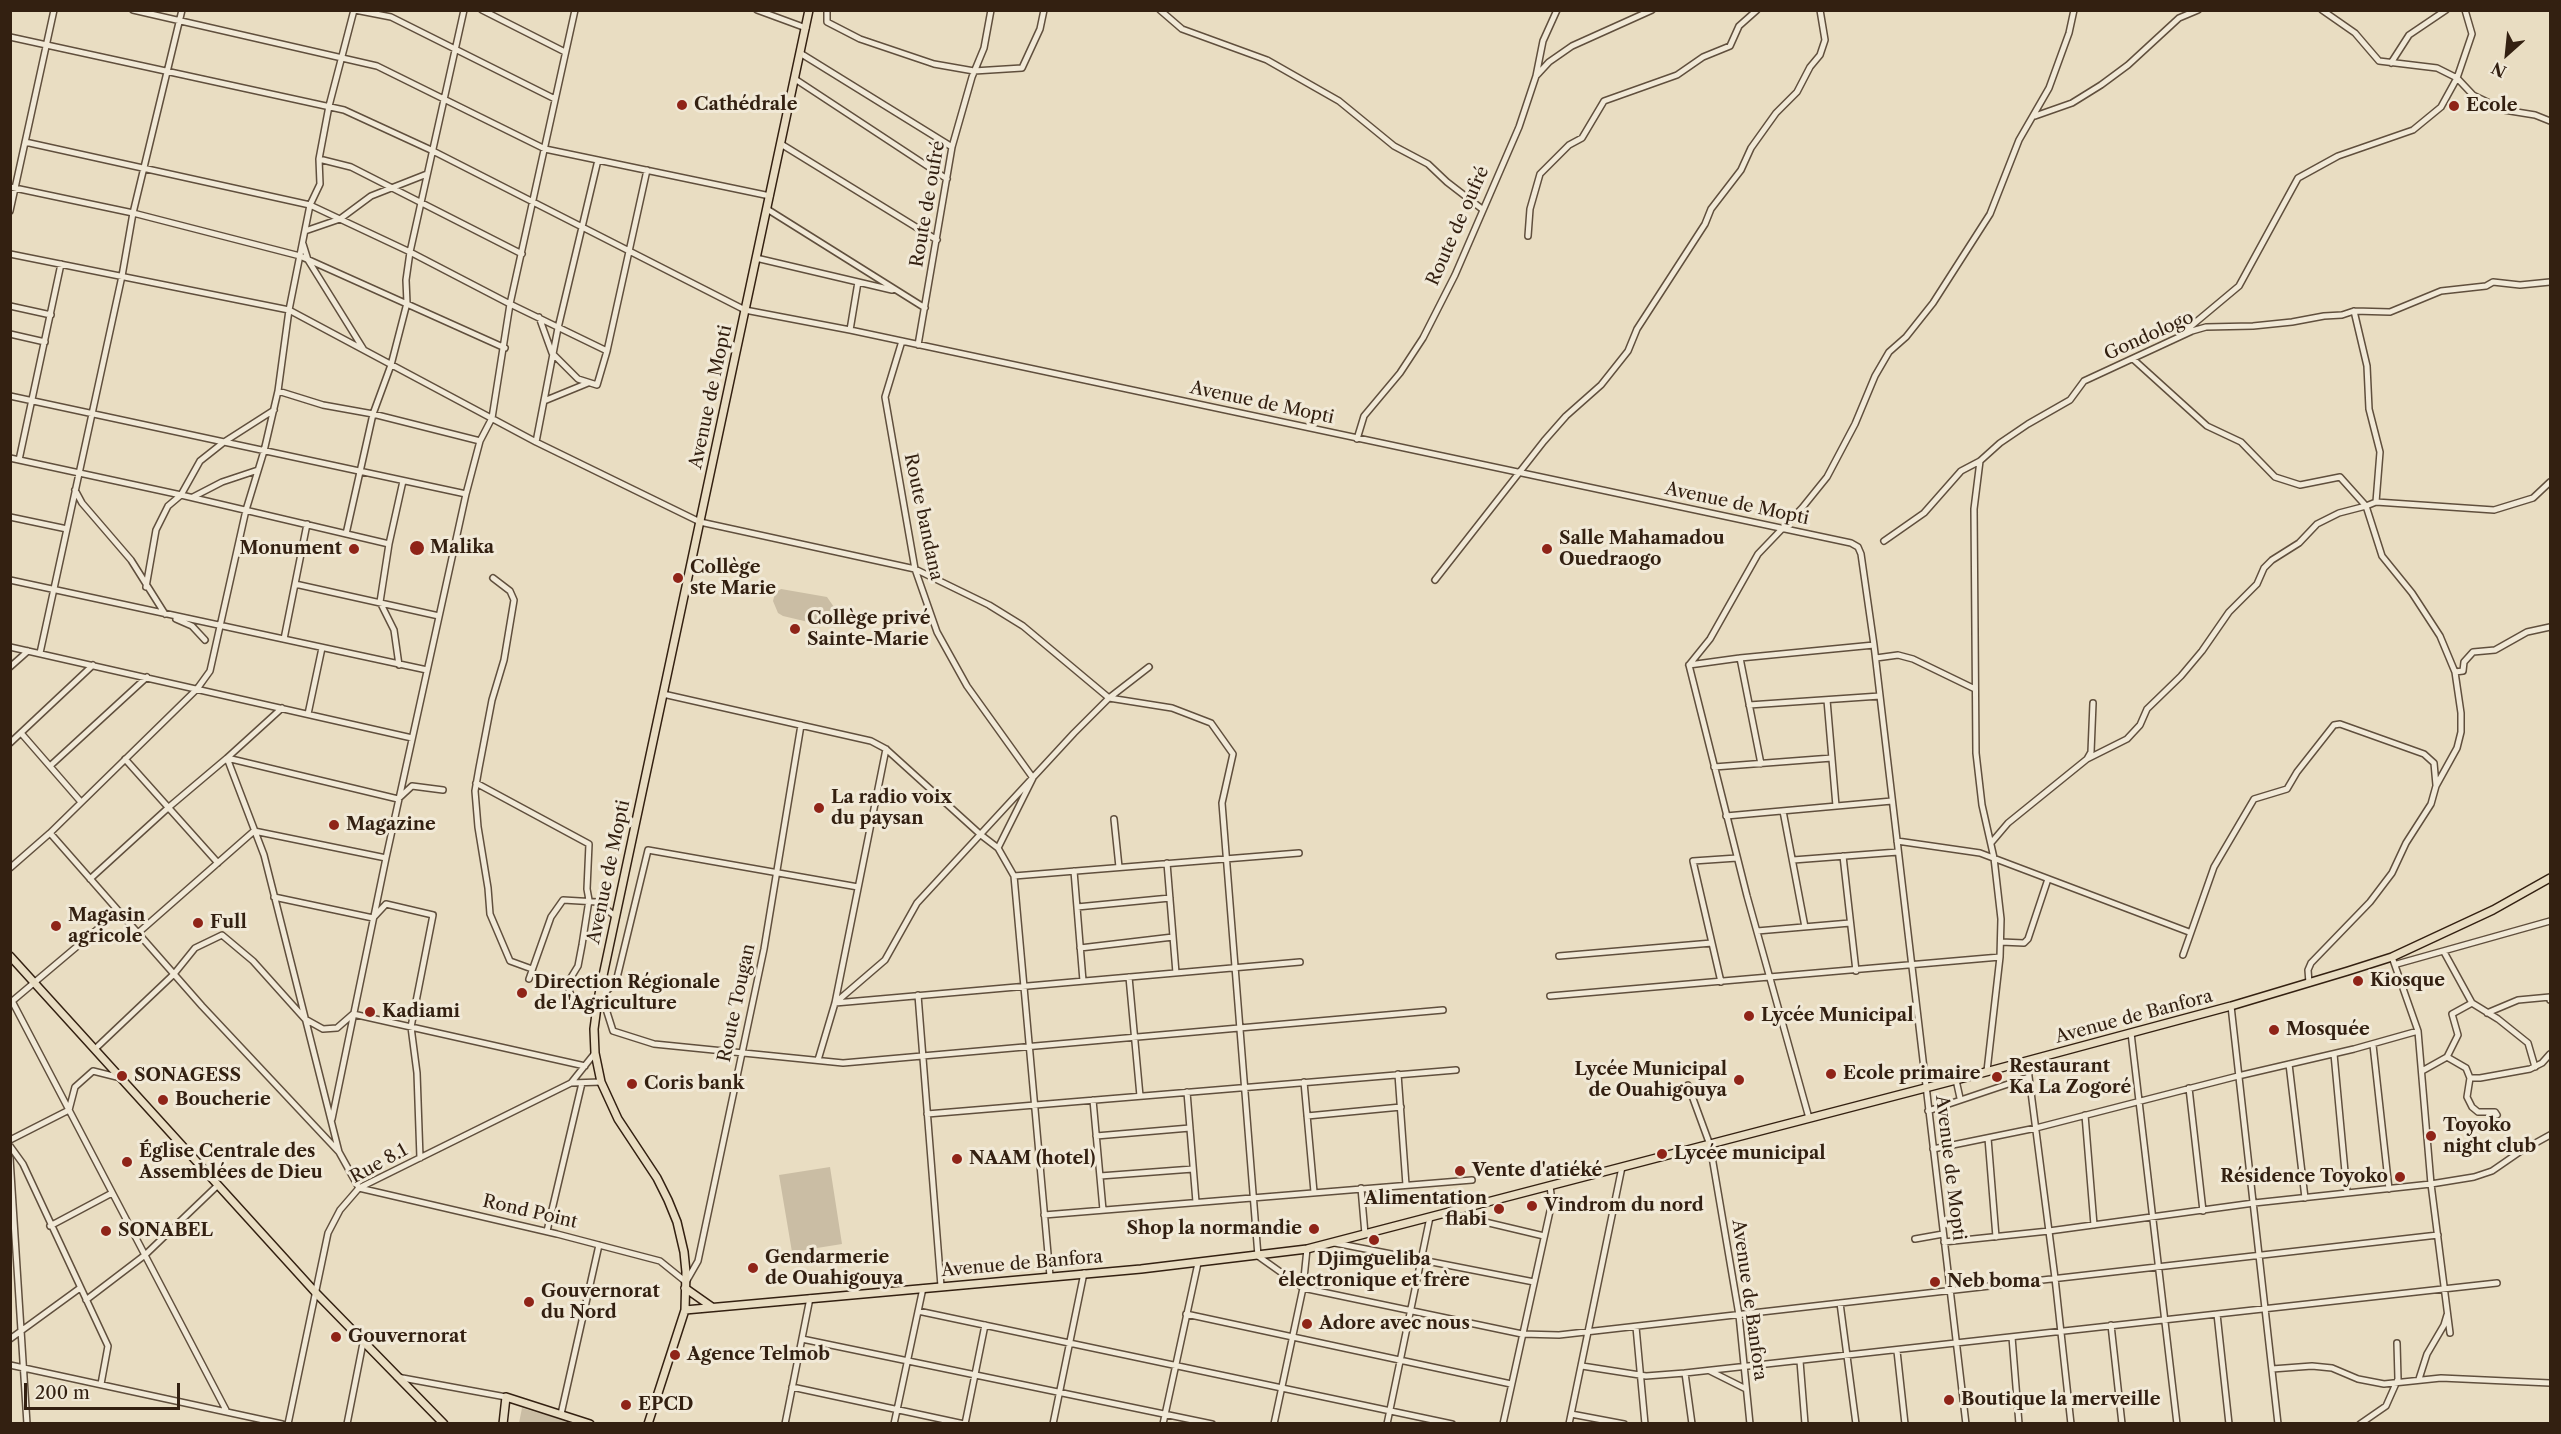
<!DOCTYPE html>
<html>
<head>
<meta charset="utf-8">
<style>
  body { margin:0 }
  #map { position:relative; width:2561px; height:1434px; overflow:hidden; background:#e9ddc2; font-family:"Libre Caslon Text",serif }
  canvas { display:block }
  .frame { position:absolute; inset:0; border:12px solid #332011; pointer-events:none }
  .north { position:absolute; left:2477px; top:24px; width:60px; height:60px; -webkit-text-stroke:4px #f1e9d7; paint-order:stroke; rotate:207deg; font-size:16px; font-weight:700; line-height:24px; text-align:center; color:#332011 }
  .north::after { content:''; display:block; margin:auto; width:21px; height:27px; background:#332011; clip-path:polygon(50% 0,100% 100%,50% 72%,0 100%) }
  .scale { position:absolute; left:24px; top:1383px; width:156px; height:27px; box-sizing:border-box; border:3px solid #332011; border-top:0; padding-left:8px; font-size:18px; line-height:21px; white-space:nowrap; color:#332011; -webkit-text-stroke:4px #f1e9d7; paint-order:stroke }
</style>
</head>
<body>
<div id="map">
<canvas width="2561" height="1434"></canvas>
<div class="frame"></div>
<div class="north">N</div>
<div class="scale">200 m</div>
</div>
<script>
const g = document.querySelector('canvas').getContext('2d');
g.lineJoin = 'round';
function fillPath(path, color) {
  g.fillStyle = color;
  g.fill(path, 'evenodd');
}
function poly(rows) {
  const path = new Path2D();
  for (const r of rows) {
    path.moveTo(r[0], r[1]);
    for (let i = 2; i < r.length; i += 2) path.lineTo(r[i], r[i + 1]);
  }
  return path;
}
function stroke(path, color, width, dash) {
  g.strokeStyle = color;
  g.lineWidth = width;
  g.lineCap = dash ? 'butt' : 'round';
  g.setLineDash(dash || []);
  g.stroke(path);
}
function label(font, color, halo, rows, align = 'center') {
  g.font = font + ' "Libre Caslon Text",serif';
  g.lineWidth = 6;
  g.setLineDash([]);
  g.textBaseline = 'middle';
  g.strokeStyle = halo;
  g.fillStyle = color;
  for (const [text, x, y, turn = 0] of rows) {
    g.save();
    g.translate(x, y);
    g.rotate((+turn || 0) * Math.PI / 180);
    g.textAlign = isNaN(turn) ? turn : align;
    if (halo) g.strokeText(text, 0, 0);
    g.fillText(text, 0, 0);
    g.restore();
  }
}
fillPath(poly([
  [781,589,827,597,834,607,833,616,821,625,783,616,778,613,773,601,775,593],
  [830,1167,842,1244,792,1252,779,1175],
  [522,1408,574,1423,519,1423]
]), '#cabda4');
const minor = poly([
  [133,10,377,66,545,149,770,196],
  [355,10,391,17,555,99],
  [482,10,565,52],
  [757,10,806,28],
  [827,10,827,22,860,39,934,64,974,71,1022,68,1040,29,1044,10],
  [1160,10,1182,29,1267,60,1339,101,1394,146,1428,164,1447,182,1482,209],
  [2322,10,2355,33,2379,61,2437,68,2457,78,2473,95,2504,110,2535,115,2550,121],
  [10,37,344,110,431,150,745,310,850,330,1851,543,1858,547,1861,554,1874,645,1966,1424],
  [800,53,952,147],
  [2391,63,2409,35,2446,10],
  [1537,75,1549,62,1572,46,1652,10],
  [795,79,947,179],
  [2035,116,2072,103,2101,85,2128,65,2179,18,2198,10],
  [25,142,310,205,410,252,510,304,607,351],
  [781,144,937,240],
  [319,159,351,167,522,254],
  [10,187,133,213,300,256,505,348],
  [767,209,925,308],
  [10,211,54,10],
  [305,231,340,219,371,196,427,174],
  [1528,236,1530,209,1540,174,1569,145,1582,138,1604,101,1677,75,1703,57,1730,46,1739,26,1757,10],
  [303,244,308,260,364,350],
  [10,254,289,310,536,442,700,522,915,569,989,605,1023,626,1109,698,1172,708,1211,723,1233,754,1222,803,1258,1256,1303,1288,1522,1334,1559,1335,2438,1235],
  [756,258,892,290],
  [10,306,51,315],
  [2354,311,2367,366,2369,409,2380,452,2376,502],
  [539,317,552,353,578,379,597,385,607,351,647,170],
  [850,330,858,282],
  [2184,332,2239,286,2298,178,2338,156,2413,130,2441,107,2457,78,2472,34,2465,10],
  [10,334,45,342],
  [902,341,885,397,915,569,937,632,967,686,1033,778,998,848,1014,876,1050,1276],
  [918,345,952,147,972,77,984,48,991,10],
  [2133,359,2207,426,2241,442,2275,477,2300,485,2340,477,2366,506,2376,502,2494,510,2533,498,2550,482],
  [278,391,323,405,373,414,480,441],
  [10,396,466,494],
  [544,401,588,383],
  [1357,439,1364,416,1400,373,1423,338,1455,275,1519,127,1536,76,1543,41,1557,10],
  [536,442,558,328,598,160],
  [10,458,181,495,389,544],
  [19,460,61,264],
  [1980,461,1974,509,1976,753,1982,805,1994,858,2001,919,2000,957,1987,1071],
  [75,490,82,503,131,560,165,614],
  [193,497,222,482,258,470],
  [10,517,67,529],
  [346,534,373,414,391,365,407,303,406,280,410,252,464,10],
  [1884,541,1924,513,1961,471,1980,461,2000,443,2028,424,2070,400,2084,381,2192,331,2206,327,2253,326,2292,322,2324,316,2342,315,2354,311,2390,312,2441,291,2486,286,2493,282,2520,285,2550,282],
  [493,578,510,591,514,600,504,660,492,700,479,768,475,791,478,827,488,888,490,914,510,961,532,969],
  [10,580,427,670],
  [1435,580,1544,441,1566,416,1601,385,1628,351,1637,329,1705,224,1711,209,1741,170,1751,148,1776,113,1797,92,1810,67,1820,55,1825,40,1820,10],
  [295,584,439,616],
  [146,587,156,530,168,506,181,495,200,461,224,442,274,410],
  [176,619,192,626,205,640],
  [284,639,307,524],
  [10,647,412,738],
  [40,653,122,276,133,213,182,10],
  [1740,658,1761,764],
  [1876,658,1898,655,1913,659,1975,689],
  [399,665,394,630,380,602,389,544,403,481],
  [1689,665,1710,639,1758,554,1802,508,1827,477,1855,424,1875,376,1889,352,1906,337,1933,303,1990,214,2019,140,2049,88,2069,33,2074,10],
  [1689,665,1747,896,1809,1118],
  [1689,665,1740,658,1874,645],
  [10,667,28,651],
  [1149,667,1109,698,1074,733,917,903,885,960,835,1003,1300,962],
  [2455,672,2463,671,2464,662,2473,652,2495,650,2527,632,2550,627],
  [663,694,871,741,886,749,981,835,998,848],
  [1827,700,1836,806],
  [1749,705,1880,696],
  [282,708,227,758,264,855,339,1152,359,1188,557,1234,660,1261,686,1282,698,1261,764,949,801,725],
  [308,714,322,648],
  [21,733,81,802],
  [10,743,93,665],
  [125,759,218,863],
  [2087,759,2127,739,2140,725,2147,709,2181,676,2202,651,2229,612,2257,584,2264,568,2272,560,2299,543,2317,524,2339,513,2366,506,2382,556,2412,593,2440,636,2455,672,2461,713,2461,732,2457,748,2436,786,2431,804,2406,843,2392,873,2370,902,2311,963,2308,970,2309,983],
  [50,766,147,677],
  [1714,767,1832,758],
  [476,783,589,844,587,889,589,900,582,945,578,966,567,984,573,1001],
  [1783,811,1805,927],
  [1726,816,1892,801],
  [1114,819,1119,867],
  [50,833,202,1006,339,1152],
  [1897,841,1980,853,2189,932],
  [1991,843,2008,823,2087,759,2091,752,2093,703],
  [1843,856,1856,971],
  [1793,860,1898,852],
  [1167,863,1176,973],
  [10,868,50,833,197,689,210,671,246,510,264,451,278,391,289,310,310,205,320,184,319,159,329,106,354,10],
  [1074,871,1083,981],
  [1014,876,1299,853],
  [90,879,169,807,227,758,398,799,412,786,443,790],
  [858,887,648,850,616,982,598,999,606,1009,613,1031,654,1044,843,1063,1443,1010],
  [274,897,373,918,386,904,433,915,411,1027,417,1073,420,1158],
  [1077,907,1170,898],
  [1757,931,1850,923],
  [138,933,254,831,386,858],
  [2001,942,2024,943,2028,939,2048,879],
  [1080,948,1173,937],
  [2444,952,2472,1003,2498,1019,2528,1043,2535,1067],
  [2183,955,2214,867,2254,799,2287,789,2297,772,2334,725,2340,724,2424,754,2434,763,2436,785],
  [1559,956,1712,943],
  [2392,957,2418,1031,2431,1184,2450,1333],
  [2397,964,2550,921],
  [1129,977,1140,1096],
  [529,979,551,917,563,900,597,902,615,916],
  [1721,982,1693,861,1737,858],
  [918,995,941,1286],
  [1550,996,2000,957],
  [12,1001,226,1410],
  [10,1003,119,911],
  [2231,1006,2278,1424],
  [2487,1013,2518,1000,2550,997,2550,1000],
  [2131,1033,2177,1424],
  [2373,1045,2389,1189],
  [95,1049,174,974,195,948,222,935,253,961,305,1019,323,1029,337,1028,353,1014,585,1066],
  [595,1053,571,1083,601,1082],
  [2334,1054,2347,1193],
  [2447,1057,2458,1035,2452,1014,2472,1003],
  [818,1060,835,1003,886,749],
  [2027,1061,2055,1278,2071,1424],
  [2289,1064,2305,1198],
  [2422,1071,2447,1057,2466,1068,2470,1078,2480,1078,2530,1069,2542,1063,2550,1054],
  [1398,1074,1406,1185],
  [2470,1078,2467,1097,2472,1107,2478,1112,2495,1112,2497,1115],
  [1956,1080,1960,1098],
  [1304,1082,1314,1192],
  [1688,1085,1710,1145,1739,1315,1750,1424],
  [2189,1088,2203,1211],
  [1187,1092,1196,1202],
  [1093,1100,1103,1210],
  [1928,1111,2029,1077],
  [927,1114,1456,1070],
  [2085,1115,2094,1225],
  [1307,1116,1401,1107],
  [332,1119,386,858,466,494,480,441,492,418,510,304,575,10],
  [1096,1136,1190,1128],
  [1988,1138,1996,1237],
  [10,1140,69,1110,75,1087,93,1071,121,1078],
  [10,1146,23,1164,108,1346,101,1384],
  [1933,1149,2036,1128,2238,1076,2354,1049,2418,1031],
  [10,1158,27,1424],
  [1100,1176,1193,1169],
  [1361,1188,1365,1234],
  [1447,1213,1544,1236],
  [1044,1215,1472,1180],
  [50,1226,112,1193],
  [547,1231,582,1083],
  [1915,1239,1943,1234],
  [1944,1242,2049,1231,2254,1203,2431,1184,2474,1177,2492,1171,2521,1151,2550,1135],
  [1335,1243,1534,1282],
  [86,1300,145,1255,218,1185],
  [1840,1303,1856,1424],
  [918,1311,1452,1424],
  [1186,1314,1511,1384],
  [2217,1314,2229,1424],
  [2111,1325,2122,1424],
  [1636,1327,1645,1424],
  [2012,1337,2019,1424],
  [10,1339,80,1288],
  [802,1339,1212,1424],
  [1897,1351,1905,1424],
  [1800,1361,1805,1424],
  [10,1365,282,1424],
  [1582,1366,1646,1376,1685,1373,2497,1283],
  [2272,1369,2312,1366,2332,1368,2358,1379,2384,1384,2441,1378,2550,1383],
  [1710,1371,1746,1389],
  [1685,1373,1692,1424],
  [397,1377,506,1397],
  [2419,1379,2427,1354,2444,1325,2447,1315],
  [792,1387,964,1424],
  [561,1414,599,1245],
  [1571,1414,1624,1424],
  [288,1424,328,1233,340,1210,359,1188,571,1083],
  [347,1424,363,1343],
  [785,1424,810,1298],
  [894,1424,923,1288],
  [965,1424,985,1325],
  [1053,1424,1084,1273],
  [1163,1424,1198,1263],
  [1274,1424,1303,1288,1307,1249],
  [1387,1424,1430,1217],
  [1503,1424,1552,1202,1550,1186],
  [1569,1424,1622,1167],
  [2360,1424,2386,1406,2398,1379,2397,1343]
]);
const major = poly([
  [10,956,316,1293,444,1424],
  [685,1288,712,1307],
  [685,1310,1141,1269,1307,1249,1956,1080,2231,1006,2348,971,2392,957,2493,910,2550,878],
  [503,1424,506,1397,590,1424],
  [648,1424,685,1310,686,1272,684,1252,677,1222,668,1200,657,1178,618,1119,601,1082,595,1053,594,1029,598,999,809,10]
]);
stroke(minor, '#604f3d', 8);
stroke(major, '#332011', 10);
stroke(minor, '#f1e9d7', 5);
stroke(major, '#e9ddc2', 7);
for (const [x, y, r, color] of [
  [682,105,6,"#8f2418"],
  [2454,106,6,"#8f2418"],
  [417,548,8,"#8f2418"],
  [354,549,6,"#8f2418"],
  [1547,549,6,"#8f2418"],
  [678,578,6,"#8f2418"],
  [795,629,6,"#8f2418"],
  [819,808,6,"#8f2418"],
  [334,825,6,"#8f2418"],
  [198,923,6,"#8f2418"],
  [56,926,6,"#8f2418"],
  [2358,981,6,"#8f2418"],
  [522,993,6,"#8f2418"],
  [370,1012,6,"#8f2418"],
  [1749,1016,6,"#8f2418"],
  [2274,1030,6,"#8f2418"],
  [1831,1074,6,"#8f2418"],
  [122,1076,6,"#8f2418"],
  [1997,1077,6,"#8f2418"],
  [1739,1080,6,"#8f2418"],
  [632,1084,6,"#8f2418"],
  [163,1100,6,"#8f2418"],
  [2431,1136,6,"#8f2418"],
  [1662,1154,6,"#8f2418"],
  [957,1159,6,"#8f2418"],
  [127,1162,6,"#8f2418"],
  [1460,1171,6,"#8f2418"],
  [2400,1177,6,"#8f2418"],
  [1532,1206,6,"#8f2418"],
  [1499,1209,6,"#8f2418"],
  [1314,1229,6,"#8f2418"],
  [106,1231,6,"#8f2418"],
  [1374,1240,6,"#8f2418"],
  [753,1268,6,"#8f2418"],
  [1935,1282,6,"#8f2418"],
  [529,1302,6,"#8f2418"],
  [1307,1324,6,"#8f2418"],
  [336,1337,6,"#8f2418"],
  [675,1355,6,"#8f2418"],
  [1949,1400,6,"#8f2418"],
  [626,1405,6,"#8f2418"]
]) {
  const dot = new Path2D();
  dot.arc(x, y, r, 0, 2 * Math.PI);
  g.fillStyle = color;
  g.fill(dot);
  stroke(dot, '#f1e9d7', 2);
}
label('bold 18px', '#332011', '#f1e9d7', [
  ["Cathédrale",694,105],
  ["Ecole",2466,106],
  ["Salle Mahamadou",1559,539],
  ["Ouedraogo",1559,560],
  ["Malika",430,548],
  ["Monument",342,549,"right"],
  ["Collège",690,568],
  ["ste Marie",690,589],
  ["Collège privé",807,619],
  ["Sainte-Marie",807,640],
  ["La radio voix",831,798],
  ["du paysan",831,819],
  ["Magazine",346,825],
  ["Magasin",68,916],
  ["agricole",68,937],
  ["Full",210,923],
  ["Kiosque",2370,981],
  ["Direction Régionale",534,983],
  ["de l'Agriculture",534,1004],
  ["Kadiami",382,1012],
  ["Lycée Municipal",1761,1016],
  ["Mosquée",2286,1030],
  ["Restaurant",2009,1067],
  ["Ka La Zogoré",2009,1088],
  ["Lycée Municipal",1727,1070,"right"],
  ["de Ouahigouya",1727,1091,"right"],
  ["Ecole primaire",1843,1074],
  ["SONAGESS",134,1076],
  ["Coris bank",644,1084],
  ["Boucherie",175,1100],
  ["Toyoko",2443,1126],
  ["night club",2443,1147],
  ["Église Centrale des",139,1152],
  ["Assemblées de Dieu",139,1173],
  ["Lycée municipal",1674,1154],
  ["NAAM (hotel)",969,1159],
  ["Vente d'atiéké",1472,1171],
  ["Résidence Toyoko",2388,1177,"right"],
  ["Alimentation",1487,1199,"right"],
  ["flabi",1487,1220,"right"],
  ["Vindrom du nord",1544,1206],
  ["Shop la normandie",1302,1229,"right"],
  ["SONABEL",118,1231],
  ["Gendarmerie",765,1258],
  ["de Ouahigouya",765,1279],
  ["Djimgueliba",1374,1260,"center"],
  ["électronique et frère",1374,1281,"center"],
  ["Neb boma",1947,1282],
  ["Gouvernorat",541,1292],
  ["du Nord",541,1313],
  ["Adore avec nous",1319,1324],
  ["Gouvernorat",348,1337],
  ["Agence Telmob",687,1355],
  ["Boutique la merveille",1961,1400],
  ["EPCD",638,1405]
], 'left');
label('18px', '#332011', '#f1e9d7', [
  ["Route de oufré",928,204,-80],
  ["Route de oufré",1458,226,-66],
  ["Gondologo",2149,336,-24],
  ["Avenue de Mopti",711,397,-78],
  ["Avenue de Mopti",1262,403,12],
  ["Avenue de Mopti",1737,504,12],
  ["Route bandana",923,517,78],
  ["Avenue de Mopti",609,872,-78],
  ["Route Tougan",737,1003,-78],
  ["Avenue de Banfora",2134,1017,-15],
  ["Rue 8.1",379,1164,-29],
  ["Avenue de Mopti",1950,1168,83],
  ["Rond Point",530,1212,13],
  ["Avenue de Banfora",1022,1264,-5],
  ["Avenue de Banfora",1749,1300,82]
]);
</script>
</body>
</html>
